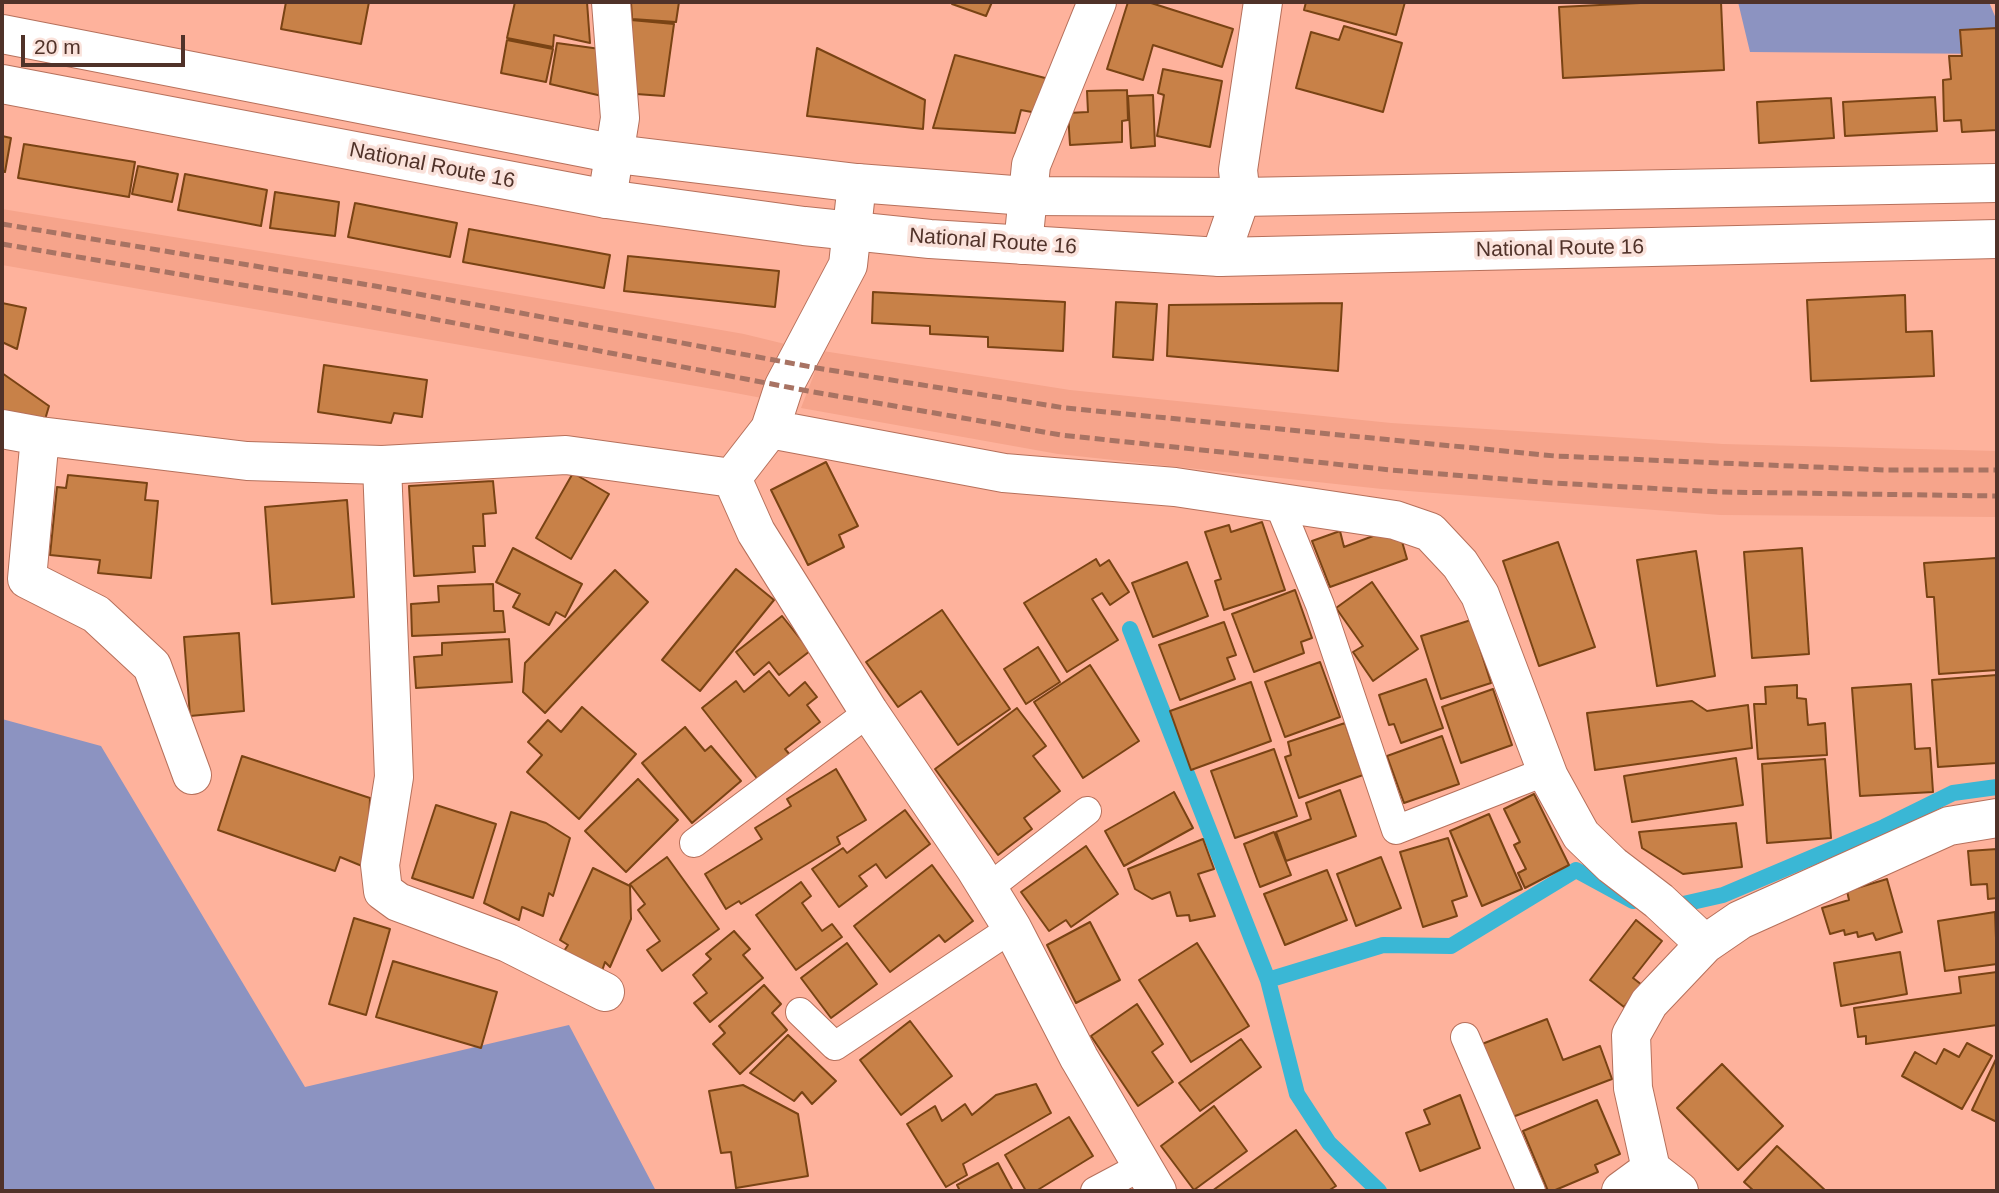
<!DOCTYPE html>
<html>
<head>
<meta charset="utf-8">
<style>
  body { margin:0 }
  #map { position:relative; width:1999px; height:1193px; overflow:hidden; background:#feb29c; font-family:Arial,sans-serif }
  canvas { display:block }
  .frame { position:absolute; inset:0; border:4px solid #503229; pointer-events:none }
  .scale { position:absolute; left:21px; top:35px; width:164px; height:32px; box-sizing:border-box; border:4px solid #503229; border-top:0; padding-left:9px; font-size:21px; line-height:24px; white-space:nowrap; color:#503229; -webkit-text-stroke:5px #fae2db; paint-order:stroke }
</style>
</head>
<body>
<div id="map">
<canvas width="1999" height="1193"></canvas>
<div class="frame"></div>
<div class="scale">20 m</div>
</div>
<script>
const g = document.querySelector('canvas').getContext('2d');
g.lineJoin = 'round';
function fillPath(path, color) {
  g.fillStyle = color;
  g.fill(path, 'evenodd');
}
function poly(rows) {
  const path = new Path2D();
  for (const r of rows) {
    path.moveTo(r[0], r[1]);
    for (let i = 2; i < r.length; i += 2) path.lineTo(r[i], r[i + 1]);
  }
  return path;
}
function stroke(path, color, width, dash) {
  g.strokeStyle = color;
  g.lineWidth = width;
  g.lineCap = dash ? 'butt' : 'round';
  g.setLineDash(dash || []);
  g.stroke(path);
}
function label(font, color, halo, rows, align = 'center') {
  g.font = font + ' Arial,sans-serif';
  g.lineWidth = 7;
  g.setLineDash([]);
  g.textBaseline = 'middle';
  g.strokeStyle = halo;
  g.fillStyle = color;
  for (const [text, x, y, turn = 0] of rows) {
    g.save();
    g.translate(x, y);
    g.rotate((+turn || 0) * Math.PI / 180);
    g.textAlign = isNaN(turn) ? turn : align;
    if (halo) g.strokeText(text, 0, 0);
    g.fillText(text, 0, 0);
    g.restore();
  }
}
fillPath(poly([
  [2,209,376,270,744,334,785,344,762,398,730,392,2,265],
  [823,351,1070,390,1391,423,1723,444,1997,451,1997,517,1720,515,1382,489,1058,454,801,408]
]), '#f6a48b');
fillPath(poly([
  [1738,2,1989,2,1997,21,1997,54,1750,52],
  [2,719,101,746,305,1087,569,1025,656,1191,2,1191]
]), '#8c93c1');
stroke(poly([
  [1130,629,1268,980,1297,1094,1329,1143,1379,1191],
  [1670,907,1723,895,1884,827,1953,793,1997,787],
  [1268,980,1383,945,1451,946,1576,870,1633,901]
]), '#3ab7d5', 16);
const building = poly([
  [286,2,369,2,361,44,281,29,286,2],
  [515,2,587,2,590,43,554,35,553,47,507,38,515,2],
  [631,2,679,2,676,22,632,19,631,2],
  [952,2,992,2,986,16,952,4,952,2],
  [1128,2,1148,2,1233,29,1222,67,1153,45,1143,80,1107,69,1128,2],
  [1306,2,1405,2,1396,35,1304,10,1306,2],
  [1661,2,1721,2,1724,70,1563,78,1559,7,1661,2],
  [631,20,674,24,664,96,636,94,631,20],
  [1344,26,1402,43,1383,112,1296,88,1311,32,1339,40,1344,26],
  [1997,28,1997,130,1962,132,1961,120,1944,121,1943,80,1951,79,1949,56,1962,56,1960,30,1997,28],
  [507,40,553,49,546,82,501,73,507,40],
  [557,43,600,49,602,96,550,84,557,43],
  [817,48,925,100,923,129,807,116,817,48],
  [955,55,1049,79,1037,113,1021,110,1015,133,933,128,955,55],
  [1163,69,1222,81,1210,147,1157,136,1164,95,1158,93,1163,69],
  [1127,90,1128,120,1122,121,1122,142,1070,145,1068,113,1088,112,1087,91,1127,90],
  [1153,95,1155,146,1131,148,1128,96,1153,95],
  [1935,97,1937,131,1845,136,1843,102,1935,97],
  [1831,98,1834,138,1759,143,1757,102,1831,98],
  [2,136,11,138,5,172,2,171,2,136],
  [24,144,135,162,129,197,18,178,24,144],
  [138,166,178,174,172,202,132,194,138,166],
  [185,174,267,190,261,226,178,210,185,174],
  [275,192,339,202,335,236,270,228,275,192],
  [355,203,457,223,450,257,348,237,355,203],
  [469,229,610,255,604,288,463,262,469,229],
  [628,256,779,271,775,307,624,291,628,256],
  [873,292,1065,302,1063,351,988,347,988,337,930,334,930,326,872,323,873,292],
  [1905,295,1906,332,1932,331,1934,376,1811,381,1807,300,1905,295],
  [1116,302,1157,304,1153,360,1113,357,1116,302],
  [2,303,26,308,17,349,2,342,2,303],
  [1342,303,1338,371,1167,356,1169,305,1342,303],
  [324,365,427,380,422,417,394,413,391,423,318,412,324,365],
  [2,373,49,406,44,423,2,417,2,373],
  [826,462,858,526,839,535,844,547,808,565,771,490,826,462],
  [573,473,609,494,571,559,536,538,573,473],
  [68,475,147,483,145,500,158,501,151,578,98,573,100,560,50,555,57,487,66,488,68,475],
  [493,481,496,513,483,514,485,546,473,546,475,572,414,576,409,486,493,481],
  [347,500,354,597,272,604,265,507,347,500],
  [1262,522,1285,590,1224,610,1215,581,1221,579,1205,532,1229,525,1231,532,1262,522],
  [1340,531,1344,547,1381,533,1401,538,1407,559,1330,587,1312,541,1340,531],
  [1558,542,1595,647,1539,666,1503,561,1558,542],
  [513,548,582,584,565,617,556,612,549,625,513,607,520,594,496,582,513,548],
  [1802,548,1809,654,1752,658,1744,552,1802,548],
  [1696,551,1715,676,1657,686,1637,560,1696,551],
  [1996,558,1997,670,1939,674,1934,597,1927,597,1924,563,1996,558],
  [1096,559,1100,566,1109,560,1129,592,1110,605,1102,593,1092,599,1118,640,1067,672,1024,603,1096,559],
  [1187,562,1208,616,1153,637,1132,583,1187,562],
  [736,569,774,600,700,691,662,660,736,569],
  [615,570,648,602,545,713,523,692,525,663,615,570],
  [1372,582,1418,649,1373,681,1353,652,1363,646,1336,608,1372,582],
  [493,584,494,611,503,611,505,632,412,636,411,604,439,602,438,586,493,584],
  [1295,590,1312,638,1301,642,1304,653,1254,672,1232,614,1295,590],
  [942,610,1010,709,958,745,921,691,898,707,866,662,942,610],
  [782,616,810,651,779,675,769,662,754,675,736,652,782,616],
  [1471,620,1491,683,1441,699,1421,636,1471,620],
  [1224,622,1236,655,1227,658,1235,679,1180,700,1159,645,1224,622],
  [239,633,244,711,190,716,184,637,239,633],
  [509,639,512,682,416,688,414,657,442,655,442,643,509,639],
  [1038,647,1060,682,1026,704,1004,669,1038,647],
  [1320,662,1340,717,1285,737,1265,682,1320,662],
  [1090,665,1139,741,1083,778,1034,702,1090,665],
  [769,671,789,696,805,682,817,697,807,705,820,722,785,749,790,755,759,781,702,708,736,681,744,692,769,671],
  [1997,675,1997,763,1938,767,1932,680,1997,675],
  [1426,679,1443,728,1401,743,1394,724,1389,725,1379,695,1426,679],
  [1251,682,1271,741,1191,770,1170,711,1251,682],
  [1911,684,1915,749,1930,748,1933,792,1860,796,1852,688,1911,684],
  [1797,685,1797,698,1806,699,1808,725,1825,723,1827,755,1758,759,1754,704,1766,704,1765,687,1797,685],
  [1493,689,1512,745,1461,763,1442,707,1493,689],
  [1692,701,1707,711,1748,705,1752,748,1595,770,1587,713,1692,701],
  [582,707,636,754,579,819,527,772,542,755,528,742,548,720,561,732,582,707],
  [1017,708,1046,746,1033,756,1060,791,1024,818,1032,829,998,855,935,769,1017,708],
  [1345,723,1363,775,1299,798,1285,757,1291,755,1288,742,1345,723],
  [685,727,705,751,711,746,741,781,692,823,642,763,685,727],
  [1442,736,1459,784,1404,803,1387,756,1442,736],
  [1274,749,1297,816,1235,838,1211,771,1274,749],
  [242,756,370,798,368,847,362,866,340,857,335,871,218,830,242,756],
  [1736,758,1743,805,1632,822,1624,776,1736,758],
  [1825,759,1831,838,1767,843,1762,764,1825,759],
  [836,769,866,820,837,837,840,844,741,904,739,901,726,909,705,874,762,839,755,828,791,806,787,799,836,769],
  [638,779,678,820,626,872,585,831,638,779],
  [1340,790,1356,836,1286,861,1276,832,1311,819,1306,803,1340,790],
  [1174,792,1193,828,1124,866,1105,831,1174,792],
  [1534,794,1569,865,1525,888,1518,873,1526,869,1514,845,1520,842,1504,809,1534,794],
  [436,805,496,824,473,898,412,878,436,805],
  [905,810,930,844,886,878,876,864,859,876,867,886,839,907,812,869,843,848,847,853,905,810],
  [511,812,546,823,570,838,553,896,549,893,543,916,522,907,519,920,484,903,511,812],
  [1489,814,1522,889,1482,906,1450,831,1489,814],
  [1736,823,1742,867,1683,874,1642,848,1639,832,1736,823],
  [1274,832,1291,875,1260,887,1244,844,1274,832],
  [1448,838,1467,896,1452,901,1457,916,1423,927,1400,852,1448,838],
  [1203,839,1214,869,1198,874,1215,916,1190,921,1189,915,1177,916,1170,892,1152,899,1135,889,1128,869,1203,839],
  [1086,846,1118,894,1071,927,1066,920,1049,931,1021,892,1086,846],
  [1997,849,1997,898,1988,899,1987,884,1971,885,1968,851,1997,849],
  [667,857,719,929,662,971,647,950,660,941,638,910,645,904,630,884,667,857],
  [1381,857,1401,908,1356,926,1337,874,1381,857],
  [932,865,973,921,945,942,939,935,890,972,854,926,932,865],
  [593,868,630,886,631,919,610,967,605,962,602,971,562,954,568,945,560,940,593,868],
  [1327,870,1347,920,1285,945,1264,894,1327,870],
  [1887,879,1902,932,1876,940,1873,933,1858,937,1857,932,1845,935,1844,930,1830,934,1822,908,1849,900,1847,891,1887,879],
  [801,882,811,896,802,903,822,931,832,924,842,937,796,970,756,915,801,882],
  [1995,912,1997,964,1945,971,1938,921,1995,912],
  [354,918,390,929,366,1015,329,1004,354,918],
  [1636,920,1662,941,1633,978,1642,985,1624,1007,1590,980,1636,920],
  [1090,922,1120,980,1076,1003,1047,945,1090,922],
  [734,931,750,949,743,955,763,978,710,1022,694,1003,707,993,693,975,711,959,706,954,734,931],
  [847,943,877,984,831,1018,801,978,847,943],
  [1197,943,1249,1026,1191,1062,1139,980,1197,943],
  [1900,952,1907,994,1841,1006,1834,963,1900,952],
  [393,961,497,992,481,1048,376,1017,393,961],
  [1997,972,1997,1025,1866,1044,1866,1036,1858,1037,1854,1008,1961,993,1959,977,1997,972],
  [764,985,781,1004,772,1013,787,1030,740,1074,713,1044,725,1033,719,1026,764,985],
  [1137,1004,1163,1044,1152,1052,1173,1082,1138,1106,1091,1036,1137,1004],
  [1547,1019,1563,1060,1600,1046,1612,1079,1510,1118,1482,1044,1547,1019],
  [910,1021,952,1076,901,1115,860,1060,910,1021],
  [788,1035,836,1081,812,1104,802,1092,794,1101,750,1073,788,1035],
  [1241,1039,1261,1067,1200,1111,1179,1083,1241,1039],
  [1967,1043,1992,1056,1962,1109,1902,1076,1915,1052,1936,1064,1944,1049,1959,1057,1967,1043],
  [1997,1057,1997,1122,1972,1110,1997,1057],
  [1722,1064,1783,1126,1738,1170,1677,1108,1722,1064],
  [1036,1084,1051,1113,963,1164,967,1175,946,1187,907,1124,935,1106,942,1121,965,1104,972,1115,996,1095,1036,1084],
  [743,1085,798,1114,808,1176,736,1188,731,1152,721,1153,709,1091,743,1085],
  [1460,1095,1480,1148,1420,1171,1406,1133,1430,1124,1424,1110,1460,1095],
  [1597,1100,1620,1154,1595,1165,1598,1172,1553,1191,1548,1191,1523,1131,1597,1100],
  [1214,1106,1247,1151,1194,1190,1161,1146,1214,1106],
  [1069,1117,1093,1156,1036,1191,1026,1191,1005,1155,1069,1117],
  [1296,1130,1336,1186,1328,1191,1212,1191,1296,1130],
  [1777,1146,1826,1191,1754,1191,1744,1182,1777,1146],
  [998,1163,1013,1191,960,1191,957,1185,998,1163]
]);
fillPath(building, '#c88148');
stroke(building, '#794314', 2);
const service = poly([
  [1278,502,1320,605,1396,830,1547,771],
  [694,843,869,712],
  [987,889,1087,811],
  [800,1012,835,1046,1012,928],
  [1465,1037,1531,1191],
  [1095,1191,1142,1166]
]);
const minor = poly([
  [857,183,848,265,784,386,770,429,732,478,756,532,869,712,975,868,1012,928,1079,1058,1157,1191],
  [607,199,620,118,611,2],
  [1023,245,1031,165,1097,2],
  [1220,257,1241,197,1238,170,1263,2],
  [2,429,40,436,247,461,382,465,566,455,732,478],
  [770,429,1004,473,1175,487,1395,520,1430,532,1460,564,1480,595,1549,777,1581,835,1612,865,1659,901,1705,944,1740,920,1949,826,1997,818],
  [40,436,27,579,96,614,152,666,192,775],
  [382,465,394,777,380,865,383,891,398,902,508,943,605,992],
  [1621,1191,1651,1169],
  [1679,1191,1651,1169,1633,1088,1631,1035,1649,1003,1705,944]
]);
const trunk = poly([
  [2,34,616,154,857,183,1026,196,1241,197,1997,183],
  [2,84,607,199,804,226,930,239,1220,257,1997,239]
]);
stroke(service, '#b6705b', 30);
stroke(minor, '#b6705b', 40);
stroke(trunk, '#b6705b', 40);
stroke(service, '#fff', 28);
stroke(minor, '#fff', 38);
stroke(trunk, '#fff', 38);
stroke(poly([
  [2,224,375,286,817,368,1065,408,1555,456,1886,470,1997,470],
  [2,244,371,307,808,391,1061,435,1391,470,1553,483,1720,492,1997,496]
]), '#a87363', 5, [10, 5]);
label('21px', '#503229', '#fae2db', [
  ["National Route 16",432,166,11],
  ["National Route 16",993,242,4],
  ["National Route 16",1560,249,-1]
]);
</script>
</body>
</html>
